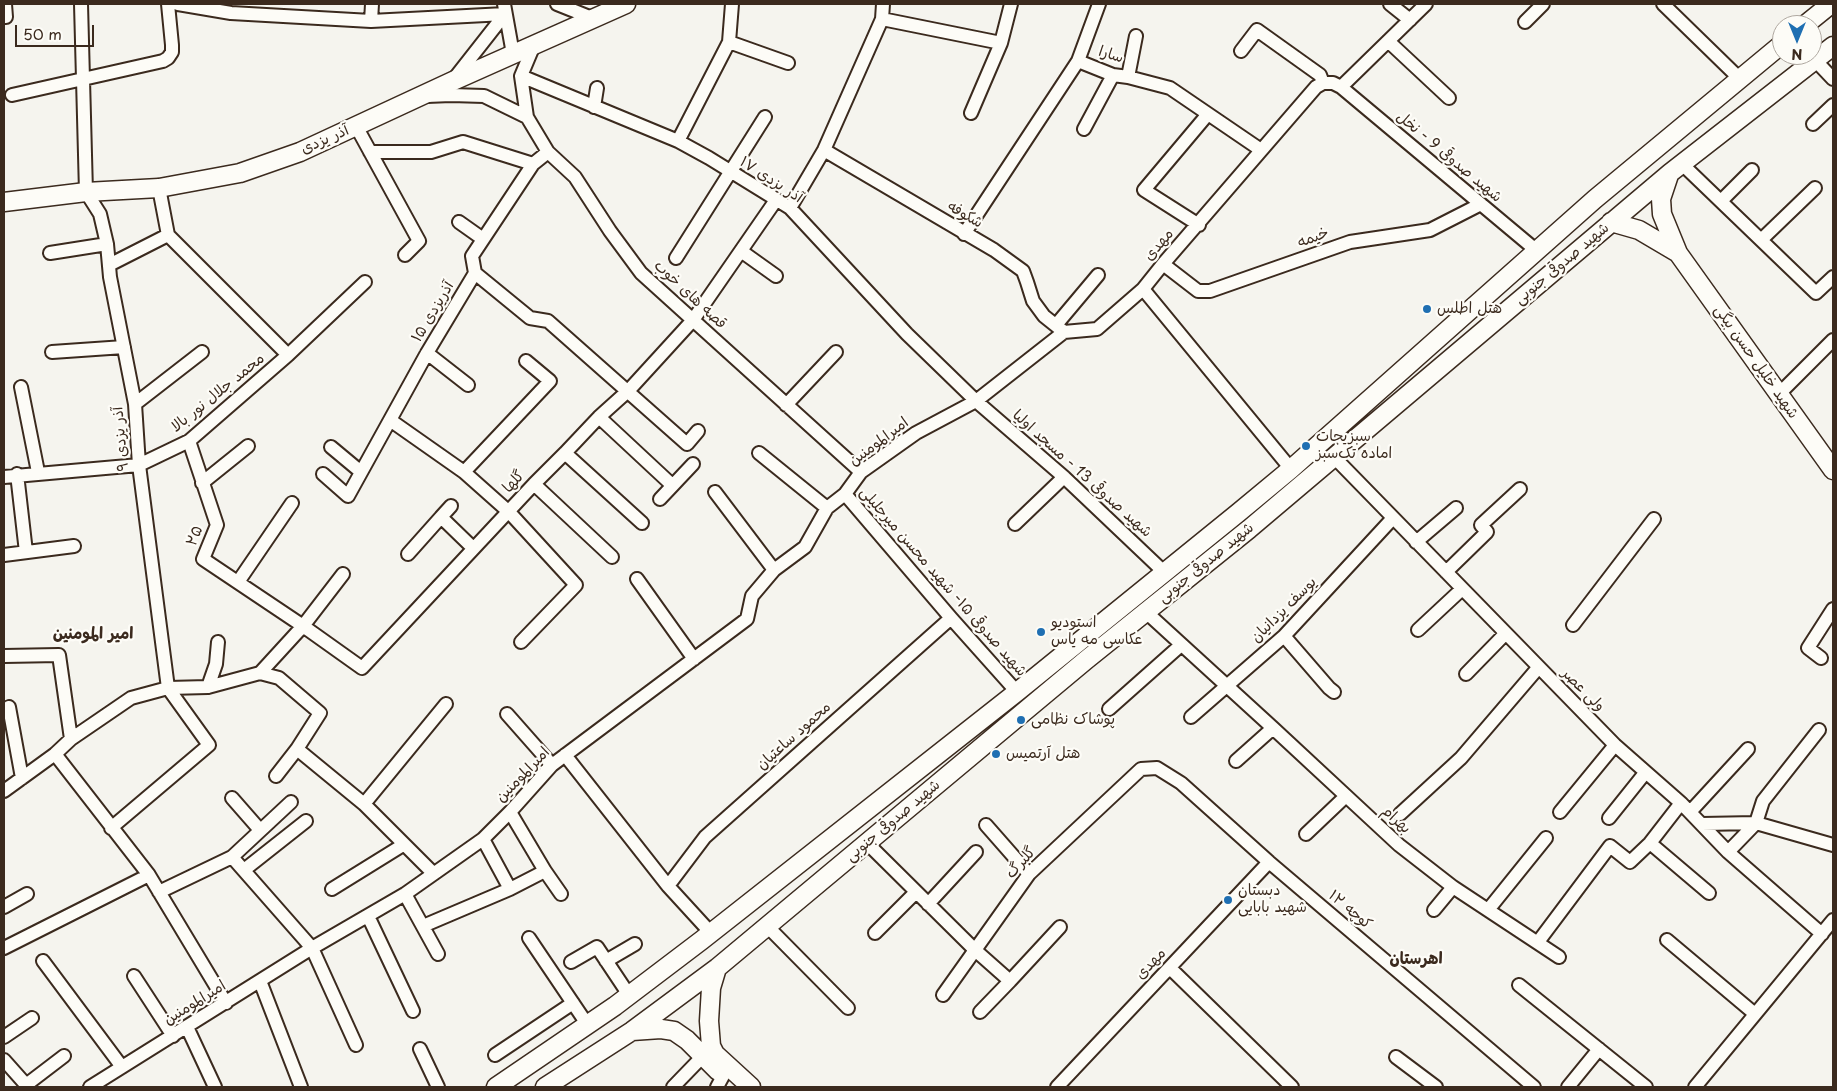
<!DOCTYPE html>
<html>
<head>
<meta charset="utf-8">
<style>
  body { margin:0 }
  #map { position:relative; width:1837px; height:1091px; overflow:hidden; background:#f5f4ee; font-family:"Playpen Sans",sans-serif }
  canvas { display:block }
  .frame { position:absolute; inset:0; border:5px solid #3b2a1e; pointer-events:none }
  .north { position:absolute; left:1772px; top:15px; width:50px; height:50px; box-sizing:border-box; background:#fdfcf7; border:1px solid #afa8a0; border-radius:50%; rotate:180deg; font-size:14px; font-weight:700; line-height:20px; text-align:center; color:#3b2a1e }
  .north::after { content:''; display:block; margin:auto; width:18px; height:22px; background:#1f6fb2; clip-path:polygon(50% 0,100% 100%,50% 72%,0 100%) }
  .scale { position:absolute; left:15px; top:25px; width:79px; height:22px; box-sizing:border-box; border:2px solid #3b2a1e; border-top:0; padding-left:6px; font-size:15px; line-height:18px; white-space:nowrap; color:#3b2a1e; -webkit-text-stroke:4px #fdfcf7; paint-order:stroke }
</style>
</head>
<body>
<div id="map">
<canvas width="1837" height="1091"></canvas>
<div class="frame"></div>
<div class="north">N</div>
<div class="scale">50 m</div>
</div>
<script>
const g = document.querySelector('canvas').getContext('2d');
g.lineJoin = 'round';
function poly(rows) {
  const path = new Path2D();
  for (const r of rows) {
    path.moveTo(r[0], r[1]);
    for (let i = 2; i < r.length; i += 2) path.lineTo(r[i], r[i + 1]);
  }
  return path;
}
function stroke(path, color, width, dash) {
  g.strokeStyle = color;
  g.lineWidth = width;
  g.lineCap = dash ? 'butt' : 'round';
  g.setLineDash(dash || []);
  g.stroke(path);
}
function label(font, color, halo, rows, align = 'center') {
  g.font = font + ' "Playpen Sans","Playpen Sans Arabic",sans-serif';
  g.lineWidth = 4.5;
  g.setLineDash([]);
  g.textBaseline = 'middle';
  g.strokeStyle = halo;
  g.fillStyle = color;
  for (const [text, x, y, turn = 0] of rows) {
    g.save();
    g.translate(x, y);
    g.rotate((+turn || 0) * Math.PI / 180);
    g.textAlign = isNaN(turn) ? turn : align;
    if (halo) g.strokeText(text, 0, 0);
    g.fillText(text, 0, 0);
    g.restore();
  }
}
const street = poly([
  [81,4,86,192,100,214,107,244,110,277,135,404,139,465,168,688,209,745,111,828],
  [178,4,231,13,371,21,505,14],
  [504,4,513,54],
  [557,4,592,18],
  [883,4,882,19,1001,43],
  [1390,4,1410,20],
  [1663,4,1740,79],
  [4,17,6,17,5,4],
  [371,21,372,4],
  [1525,22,1543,4],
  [1388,41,1449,98],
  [729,42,788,63],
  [534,45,521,76,527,117,548,152,575,177,610,231,641,273,861,472],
  [1241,51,1257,30,1320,75,1323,83],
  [1815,60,1833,79],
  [1078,61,1099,4],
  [521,76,678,141,709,158,790,208,907,334,976,401,1064,477,1164,572],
  [1128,77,1136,36],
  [454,79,505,14],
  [1341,87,1426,4],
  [12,95,163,61,168,58,172,52,172,45,168,4],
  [427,96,451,95,484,96,527,117],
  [594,107,597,88],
  [971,113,1001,43,1011,4],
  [1813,124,1833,105],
  [356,126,419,241,405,255],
  [1084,129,1113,75],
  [678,141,729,42,732,4],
  [824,150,994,250,1023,271,1027,282,1033,301,1044,316,1064,332],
  [370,152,431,152,463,142,533,164],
  [1682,164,1816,293,1833,277],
  [159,188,168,235,288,355],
  [1721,201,1752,170],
  [790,208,824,150,882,19],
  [459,222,483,239],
  [1199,225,1144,190,1208,114],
  [964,234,1078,61,1113,75,1128,77,1170,88,1261,150],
  [1761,240,1815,188],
  [741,251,776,276],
  [50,253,107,244],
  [676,258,765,117],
  [1163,264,1198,291,1210,291,1350,242,1430,230,1481,204],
  [109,265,168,235],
  [475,273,530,318,548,321,687,444,698,431],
  [1143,289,1291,469],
  [1056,325,1098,275],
  [52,352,124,347],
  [427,353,468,385],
  [21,387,38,472],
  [1779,394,1833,340],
  [135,404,202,352],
  [786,405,836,352],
  [599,417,672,485],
  [390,420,464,472,509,512,576,585,521,642],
  [189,441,217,525,203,559,303,626,362,668,534,484,565,453,599,417,629,390,693,320,776,200],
  [331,447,361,472],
  [565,453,642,523],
  [759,453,827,508],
  [1334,457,1615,745,1681,803,1728,852,1822,934],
  [464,472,550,381,526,361],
  [17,474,26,552],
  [323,474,348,496,427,353,475,273,472,256,533,164,548,152],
  [4,477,139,465,189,441,288,355,365,282],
  [202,483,248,446],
  [534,484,612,557],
  [715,492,774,570],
  [845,494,951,618,1017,692],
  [660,499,693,464],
  [441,517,451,506],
  [1015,524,1064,477],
  [1416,542,1456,508],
  [408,554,441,517,473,548],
  [4,555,74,546],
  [1446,572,1487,532,1481,525,1520,489],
  [637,579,694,659],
  [238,582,292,503],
  [1146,612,1273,728,1399,845,1453,887,1559,957],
  [1573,625,1654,519],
  [1418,630,1462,589],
  [1284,636,1329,688,1334,692],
  [4,656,59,655,71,739],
  [1821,658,1808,648,1833,609],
  [260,673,303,626,343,574],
  [1466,674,1505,634],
  [208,687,216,664,218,642],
  [9,707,22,778],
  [1109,709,1181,645],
  [507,714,552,765],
  [1191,717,1284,636,1393,518],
  [297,749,364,804,433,873],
  [55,754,149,875,226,1003],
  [565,755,668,886,711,933],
  [1236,761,1273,728],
  [4,791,55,754,71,739,131,698,168,688,208,687,260,673,279,678,320,713,297,749,276,776],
  [232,798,260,830],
  [364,804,446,704],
  [510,812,545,871,561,894],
  [1560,812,1615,745],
  [1690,812,1748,749],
  [1400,814,1461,758,1538,668],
  [1609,818,1645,773],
  [1702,824,1756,823,1833,845],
  [986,825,1029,874],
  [1306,834,1346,796],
  [483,839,510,889],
  [867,843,975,950,1010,981,980,1012],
  [1650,843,1709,893],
  [1728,852,1756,823,1763,801,1819,730],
  [232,857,312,948,356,1045],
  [244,870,306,821],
  [668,886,705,837,951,618],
  [332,889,403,845],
  [159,892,232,857,291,802],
  [405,894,438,954],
  [928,904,976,852],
  [4,907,27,894],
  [1434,910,1453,887],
  [1488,910,1546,838],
  [368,916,413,1011],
  [423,926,510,889,545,871],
  [767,926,848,1008],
  [875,933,916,892],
  [529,938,587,1024],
  [1667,940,1755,1014],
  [1538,942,1610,846,1630,862,1650,843,1681,803],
  [4,948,149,875],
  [43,961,122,1067],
  [606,961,635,944],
  [571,962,597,947,629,995],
  [1170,968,1292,1087],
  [134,976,173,1036],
  [260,981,301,1087],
  [1010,981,1060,927],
  [1519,985,1646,1087],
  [943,995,1029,874,1141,769,1157,768,1181,783,1269,862,1534,1087],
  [187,1027,215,1087],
  [4,1037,32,1018],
  [420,1049,438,1087],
  [495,1055,573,1003],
  [1396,1057,1436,1087],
  [4,1060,28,1087],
  [26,1085,64,1056],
  [90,1087,312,948,405,894,483,839,510,812,552,765,747,619,752,596,774,570,805,547,827,508,845,494,861,472,916,433,976,401,1064,332,1097,329,1143,289,1163,264,1316,87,1323,83,1333,83,1341,87,1537,251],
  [673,1087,703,1056],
  [717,1087,723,1076],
  [1057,1087,1269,862],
  [1568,1087,1599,1049],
  [1695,1087,1833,920]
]);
const secondary = poly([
  [1805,25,1831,4],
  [4,202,86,192,159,188,240,173,300,152,453,81,626,4],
  [1611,222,1639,230,1678,253,1662,214,1661,199,1669,175],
  [1678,253,1833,470],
  [717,968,711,988,709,1021,711,1046,715,1054,751,1087],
  [632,1031,661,1029,674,1031,687,1040,718,1071],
  [496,1087,615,1006,702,940,1017,692,1238,513,1291,469,1595,199,1782,44],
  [545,1087,632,1031,717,968,1086,660,1249,529,1670,173,1833,46]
]);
stroke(street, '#3b2a1e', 16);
stroke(secondary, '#3b2a1e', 21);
stroke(street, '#fdfcf7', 12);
stroke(secondary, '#fdfcf7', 18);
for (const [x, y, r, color] of [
  [1427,309,5,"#1f6fb2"],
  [1306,446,5,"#1f6fb2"],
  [1041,632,5,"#1f6fb2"],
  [1021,720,5,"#1f6fb2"],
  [996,754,5,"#1f6fb2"],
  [1228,900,5,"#1f6fb2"]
]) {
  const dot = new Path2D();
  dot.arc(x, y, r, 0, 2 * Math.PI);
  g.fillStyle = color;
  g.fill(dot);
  stroke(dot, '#fdfcf7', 2);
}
label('15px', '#3b2a1e', '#fdfcf7', [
  ["سارا",1111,55,17],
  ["آذر یزدی",325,140,-24],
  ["شهید صدوقی 9 - نخل",1449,157,40],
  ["آذر یزدی ۱۷",771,180,33],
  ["شکوفه",965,215,30],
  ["خیمه",1313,238,-20],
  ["مهدی",1159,245,-49],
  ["شهید صدوقی جنوبی",1562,264,-40],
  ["قصه های خوب",690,295,43],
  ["۱۵ آذریزدی",433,312,-59],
  ["شهید خلیل حسن بیگی",1756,362,55],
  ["محمد جلال نور بالا",218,393,-39],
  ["آذر یزدی ۹",121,439,-95],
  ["امیرالمومنین",879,442,-37],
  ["شهید صدوقی 13 - مسجد اولیا",1082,474,42],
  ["گلها",514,482,-47],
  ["۲۵",195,536,-68],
  ["شهید صدوقی جنوبی",1206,563,-39],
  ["شهید صدوقی ۱۵- شهید محسن میرجلیلی",943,582,49],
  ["یوسف یزدانیان",1284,610,-45],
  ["ولی عصر",1583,690,45],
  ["محمود ساعتیان",794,736,-42],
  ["امیرالمومنین",523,775,-46],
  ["بهرام",1396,820,42],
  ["شهید صدوقی جنوبی",893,821,-40],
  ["گلبرگ",1021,863,-48],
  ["کوچه ۱۲",1350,910,40],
  ["مهدی",1151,964,-47],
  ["امیرالمومنین",195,1003,-32]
]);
label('15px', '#3b2a1e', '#fdfcf7', [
  ["هتل اطلس",1437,309],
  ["سبزیجات",1316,437],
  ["اماده تک‌سبز",1316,454],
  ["استودیو",1051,623],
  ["عکاسی مه یاس",1051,640],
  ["پوشاک نظامی",1031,720],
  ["هتل آرتمیس",1006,754],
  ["دبستان",1238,891],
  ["شهید بابایی",1238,908]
], 'left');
label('bold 16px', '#3b2a1e', '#fdfcf7', [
  ["امیر المومنین",93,635],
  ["اهرستان",1416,960]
]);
</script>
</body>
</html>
